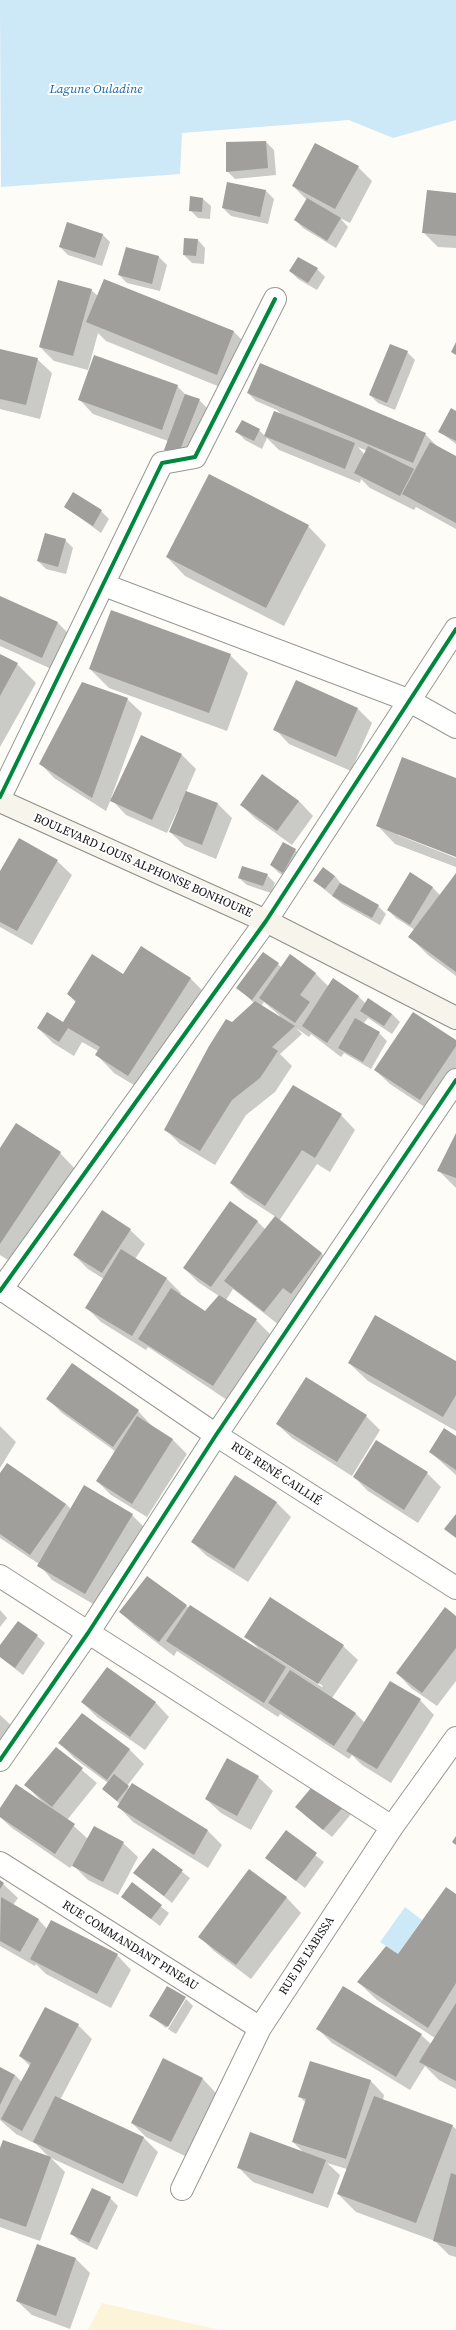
<!DOCTYPE html>
<html>
<head>
<meta charset="utf-8">
<style>
  body { margin:0 }
  canvas { display:block; background:#fdfcf7 }
</style>
</head>
<body>
<canvas width="456" height="2330"></canvas>
<script>
const g = document.querySelector('canvas').getContext('2d');
g.lineJoin = 'round';
function fillPath(path, color) {
  g.fillStyle = color;
  g.fill(path, 'evenodd');
}
function poly(rows) {
  const path = new Path2D();
  for (const r of rows) {
    path.moveTo(r[0], r[1]);
    for (let i = 2; i < r.length; i += 2) path.lineTo(r[i], r[i + 1]);
  }
  return path;
}
function stroke(path, color, width, dash) {
  g.strokeStyle = color;
  g.lineWidth = width;
  g.lineCap = dash ? 'butt' : 'round';
  g.setLineDash(dash || []);
  g.stroke(path);
}
function label(font, color, halo, rows, align = 'center') {
  g.font = font + ' "Source Serif 4",serif';
  g.lineWidth = 4;
  g.setLineDash([]);
  g.textBaseline = 'middle';
  g.strokeStyle = halo;
  g.fillStyle = color;
  for (const [text, x, y, turn = 0] of rows) {
    g.save();
    g.translate(x, y);
    g.rotate((+turn || 0) * Math.PI / 180);
    g.textAlign = isNaN(turn) ? turn : align;
    if (halo) g.strokeText(text, 0, 0);
    g.fillText(text, 0, 0);
    g.restore();
  }
}
fillPath(poly([
  [102,2303,220,2330,88,2330]
]), '#fcf4d9');
fillPath(poly([
  [0,0,456,0,456,120,393,138,349,120,182,133,180,174,1,187],
  [405,1907,422,1920,398,1954,380,1942]
]), '#cde8f7');
fillPath(poly([
  [266,142,274,150,276,175,235,179,227,171],
  [358,167,372,181,350,223,340,218,348,227,336,248,303,228,295,220,307,200,293,186],
  [266,191,274,199,268,224,231,216,223,208],
  [456,194,456,248,438,247,423,232],
  [203,199,211,206,210,219,198,218,190,210],
  [102,234,110,242,102,266,68,255,60,247],
  [198,240,205,248,204,264,192,263,184,255],
  [127,248,159,257,167,265,160,291,127,283,119,275],
  [317,269,325,277,317,290,298,279,290,271],
  [104,280,234,332,252,350,235,393,106,341,98,333,88,370,54,361,40,347,91,290,98,296],
  [0,350,37,359,52,373,40,419,0,409],
  [407,352,415,360,395,410,378,403,370,395],
  [177,386,187,396,199,400,207,408,186,463,173,458,165,450,168,441,93,414,79,399],
  [248,393,425,434,439,448,456,458,456,529,416,507,414,510,370,488,361,479,360,483,279,450,267,438,262,449,245,440,237,432,259,430,265,436,282,415,277,410,256,401],
  [358,447,367,451,365,455],
  [456,412,456,444,440,432],
  [74,494,101,511,109,519,101,533,65,507],
  [308,526,326,545,284,626,185,576,167,557],
  [65,540,73,548,66,574,46,569,38,561],
  [0,597,58,623,72,637,56,671,0,646],
  [0,655,17,664,36,683,0,747],
  [230,655,248,673,227,731,109,688,90,669],
  [127,699,142,713,111,798,182,755,196,769,186,792,218,804,232,818,216,859,185,846,170,832,180,808,179,807,167,833,126,815,111,799,106,811,54,778,40,763],
  [358,709,372,723,351,771,289,744,275,729],
  [263,776,299,801,313,816,292,845,256,819,241,805],
  [456,779,456,856,398,833,398,835,456,858,456,867,395,844,377,825],
  [295,850,303,858,291,880,279,873,271,865],
  [57,861,72,875,32,945,0,927,0,873],
  [456,874,456,976,428,955,410,937,415,930,396,918,388,910,432,887,440,895],
  [267,875,275,883,271,893,247,885,239,878],
  [335,876,342,885,378,906,386,914,380,925,341,903,314,881],
  [142,947,191,979,205,993,147,1093,114,1073,96,1054,98,1051,82,1042,74,1056,53,1043,38,1028,63,1023,76,1003,68,994,124,975],
  [291,955,316,974,329,987,358,996,366,1004,392,1014,400,1022,392,1034,368,1018,363,1024,379,1033,387,1041,371,1069,344,1053,341,1057,311,1034,309,1037,296,1028,302,1034,280,1054,292,1066,275,1092,246,1115,215,1165,180,1144,165,1129,232,1023,254,1003,238,988,278,964,282,968],
  [264,1002,280,1016,279,1017,261,1006],
  [456,1041,456,1082,435,1114,390,1084,375,1070],
  [341,1115,355,1130,330,1172,317,1164,279,1221,322,1254,336,1268,279,1325,233,1289,226,1300,256,1320,270,1334,227,1400,148,1347,146,1350,101,1322,87,1308,104,1279,88,1269,74,1255,130,1230,145,1244,135,1259,167,1279,181,1293,180,1295,206,1312,219,1296,198,1282,184,1268,257,1221,266,1230,276,1217,245,1197,231,1183],
  [456,1135,456,1188,438,1170],
  [0,1150,60,1153,78,1172,16,1265,0,1255],
  [456,1362,456,1431,368,1381,349,1363],
  [73,1364,138,1411,152,1426,172,1439,187,1454,147,1517,111,1495,97,1481,115,1451,62,1413,47,1398],
  [366,1416,380,1430,352,1476,292,1438,277,1424],
  [0,1426,16,1442,0,1468],
  [456,1438,456,1475,430,1452],
  [427,1473,441,1487,418,1523,368,1491,354,1477],
  [0,1475,66,1504,71,1509,84,1487,132,1515,147,1530,100,1608,52,1580,39,1564,0,1538],
  [276,1502,291,1517,248,1582,207,1556,192,1542],
  [186,1606,259,1649,246,1636,343,1646,358,1660,332,1698,355,1713,365,1723,420,1700,434,1715,391,1783,362,1765,352,1755,349,1759,280,1714,278,1717,177,1651,174,1656,135,1626,120,1612],
  [261,1646,323,1686,322,1687,261,1648],
  [0,1610,7,1618,0,1627],
  [456,1617,456,1681,437,1706,411,1688,397,1673],
  [37,1636,45,1643,23,1675,0,1657,0,1647],
  [82,1702,155,1702,169,1717,145,1750,97,1717],
  [0,1715,15,1729,0,1747],
  [82,1715,130,1750,144,1764,127,1786,130,1789,132,1785,208,1831,222,1845,208,1868,133,1822,119,1807,120,1804,103,1789,108,1783,74,1758,60,1743],
  [56,1748,97,1783,67,1820,88,1839,123,1843,138,1857,118,1895,88,1880,74,1866,76,1861,70,1868,12,1828,0,1817,0,1810,43,1803,26,1785],
  [258,1777,273,1791,251,1830,221,1813,206,1799],
  [318,1783,352,1813,332,1837,305,1815],
  [286,1832,324,1862,305,1888,266,1858],
  [153,1849,190,1878,172,1903,135,1873],
  [250,1871,287,1898,301,1913,251,1979,214,1951,200,1937],
  [0,1881,18,1898,13,1905,39,1920,47,1929,117,1955,131,1970,111,2008,46,1974,36,1964,35,1966,0,1946],
  [132,1884,169,1913,160,1926,122,1897],
  [456,1895,456,2089,439,2080,425,2066,410,2090,332,2043,318,2029,421,2035,431,2044,435,2038,377,2000,358,1982,398,1956],
  [185,1998,166,2028,151,2016],
  [186,1999,193,2006,176,2034,168,2029],
  [78,2025,92,2039,60,2100,144,2138,158,2152,137,2197,51,2158,65,2172,40,2241,0,2227,0,2151,49,2157,36,2144,16,2134,0,2120,0,2068,15,2075,22,2082,30,2066,20,2056],
  [202,2078,216,2093,185,2156,146,2137,132,2123],
  [370,2080,384,2095,383,2100,452,2126,456,2129,456,2257,449,2255,435,2241,356,2212,338,2194,347,2169,327,2163,340,2175,328,2208,253,2182,238,2167,304,2153,293,2142,306,2103,300,2097],
  [110,2198,118,2206,97,2250,79,2241,71,2233],
  [38,2245,76,2259,90,2273,70,2329,32,2315,17,2301]
]), '#0003');
fillPath(poly([
  [266,141,268,168,226,172,226,142],
  [315,143,359,166,335,209,292,186],
  [227,182,266,190,260,217,222,208],
  [427,190,456,193,456,236,422,233],
  [190,196,203,198,202,212,189,211],
  [307,198,341,218,327,241,294,220],
  [67,222,103,234,95,258,59,247],
  [184,238,198,239,196,256,183,255],
  [126,247,159,256,152,284,118,275],
  [298,257,318,268,308,283,289,271],
  [104,279,234,331,217,375,86,322],
  [58,280,92,289,73,356,39,347],
  [456,342,456,355,451,352],
  [390,344,408,351,387,403,369,395],
  [0,349,38,358,26,405,0,399],
  [94,355,178,385,162,430,78,400],
  [260,363,426,433,413,463,247,393],
  [185,394,200,399,178,455,164,450],
  [451,408,456,411,456,441,438,432],
  [274,411,355,443,345,469,264,436],
  [242,420,260,429,254,441,235,432],
  [430,442,456,456,456,523,402,494],
  [368,446,414,469,400,496,354,473],
  [209,474,309,525,266,608,166,557],
  [73,492,102,510,93,526,64,507],
  [45,533,66,539,58,567,37,561],
  [0,596,58,622,42,658,0,639],
  [111,610,231,654,209,713,89,669],
  [0,654,18,663,0,696],
  [296,680,358,708,336,757,273,730],
  [82,682,128,698,92,798,39,764],
  [141,735,182,754,152,820,110,801],
  [402,757,456,778,456,857,376,826],
  [262,774,299,801,277,831,240,805],
  [186,791,218,803,202,845,169,832],
  [19,838,58,860,17,931,0,922,0,871],
  [283,842,296,849,283,873,270,865],
  [242,866,268,874,263,886,238,878],
  [323,867,335,876,325,889,313,881],
  [410,872,433,887,410,925,387,910],
  [456,873,456,972,408,937],
  [340,883,379,905,372,918,332,896],
  [141,946,191,978,128,1076,95,1055,100,1047,68,1028,59,1042,37,1028,47,1012,63,1022,76,1001,67,994,92,954,123,974],
  [263,952,279,963,252,1000,236,988],
  [290,954,316,973,300,995,310,1002,295,1023,259,998],
  [333,978,359,996,327,1043,302,1026],
  [368,998,392,1014,384,1026,360,1011],
  [255,1001,295,1026,272,1047,278,1051,260,1078,232,1100,200,1151,164,1130,209,1046,226,1019,232,1022],
  [413,1012,456,1040,456,1046,420,1100,374,1070],
  [355,1018,380,1032,363,1062,338,1048],
  [293,1085,342,1114,315,1158,302,1150,265,1206,230,1183],
  [16,1123,61,1152,0,1244,0,1148],
  [456,1133,456,1178,437,1171],
  [230,1201,258,1221,211,1287,183,1268],
  [102,1210,131,1229,102,1273,73,1255],
  [275,1216,322,1253,291,1294,283,1288,264,1312,224,1281],
  [121,1249,167,1278,132,1336,85,1308],
  [171,1288,205,1311,219,1295,257,1319,213,1386,138,1339],
  [375,1315,456,1361,456,1395,443,1417,348,1363],
  [72,1363,139,1410,113,1447,46,1399],
  [306,1377,367,1415,337,1462,276,1424],
  [137,1416,173,1439,132,1504,96,1481],
  [444,1428,456,1436,456,1470,429,1452],
  [376,1440,428,1472,404,1510,353,1477],
  [7,1463,66,1504,30,1555,0,1534,0,1473],
  [235,1475,277,1502,234,1569,191,1542],
  [84,1485,133,1514,85,1594,37,1566],
  [456,1514,456,1538,444,1529],
  [147,1576,187,1605,159,1642,119,1612],
  [270,1597,344,1645,318,1684,244,1637],
  [190,1605,286,1667,264,1703,166,1641],
  [445,1607,456,1616,456,1648,422,1693,396,1673],
  [18,1621,38,1635,15,1668,0,1657,0,1645],
  [107,1667,156,1702,130,1737,81,1702],
  [290,1670,356,1713,334,1746,268,1703],
  [390,1681,421,1699,377,1769,346,1751],
  [82,1713,130,1749,107,1780,58,1743],
  [56,1747,83,1768,52,1807,24,1785],
  [227,1758,259,1776,237,1816,205,1799],
  [114,1774,129,1786,117,1801,102,1789],
  [317,1781,345,1805,323,1830,295,1807],
  [132,1783,208,1830,194,1855,117,1807],
  [16,1784,75,1824,55,1854,0,1817,0,1808],
  [94,1826,124,1842,103,1882,72,1866],
  [286,1830,317,1853,296,1881,265,1858],
  [456,1836,456,1845,452,1842],
  [153,1848,183,1870,164,1896,133,1873],
  [249,1869,287,1897,236,1965,198,1937],
  [0,1880,4,1883,0,1889],
  [132,1882,162,1905,151,1919,121,1897],
  [446,1887,456,1894,456,1983,428,2028,357,1982,386,1946,398,1954],
  [1,1897,39,1919,20,1952,0,1941],
  [51,1920,118,1954,97,1994,30,1959],
  [167,1986,186,1997,168,2027,149,2016],
  [343,1986,422,2034,396,2077,316,2029],
  [456,2003,456,2081,419,2062],
  [45,2007,79,2024,22,2131,1,2119,31,2063,19,2056],
  [163,2058,203,2078,171,2142,131,2123],
  [310,2061,371,2080,346,2159,292,2142,306,2099,298,2097],
  [0,2067,15,2075,0,2105],
  [55,2096,144,2137,123,2184,33,2142],
  [374,2096,453,2125,416,2223,337,2194],
  [250,2132,326,2160,313,2194,237,2168],
  [3,2140,51,2157,26,2227,0,2218,0,2148],
  [451,2173,456,2175,456,2247,433,2241],
  [92,2188,111,2197,89,2243,70,2234],
  [37,2244,76,2258,56,2316,16,2301]
]), '#a19f9c');
const street = poly([
  [104,585,408,700,456,727],
  [0,797,162,463,195,457,275,299],
  [0,1288,216,1435,456,1588],
  [0,1291,266,921,456,629],
  [0,1576,392,1827],
  [0,1760,88,1633,216,1435,456,1080],
  [0,1863,260,2028],
  [182,2189,260,2028,392,1827,456,1738]
]);
const secondary = poly([
  [0,801,266,921,456,1018]
]);
stroke(street, '#979795', 24);
stroke(secondary, '#8e8d8b', 24);
stroke(street, '#fffffe', 22);
stroke(secondary, '#f6f4eb', 22);
stroke(poly([
  [0,797,162,463,195,457,275,299],
  [0,1291,266,921,456,629],
  [0,1760,88,1633,216,1435,456,1080]
]), '#00873e', 4);
label('12px', '#111', '#fff', [
  ["BOULEVARD LOUIS ALPHONSE BONHOURE",143,866,24],
  ["RUE RENÉ CAILLIÉ",276,1474,33],
  ["RUE COMMANDANT PINEAU",130,1946,32],
  ["RUE DE L'ABISSA",307,1956,-57]
]);
label('italic 13px', '#1768a6', '#fff', [
  ["Lagune Ouladine",96,90]
]);
</script>
</body>
</html>
